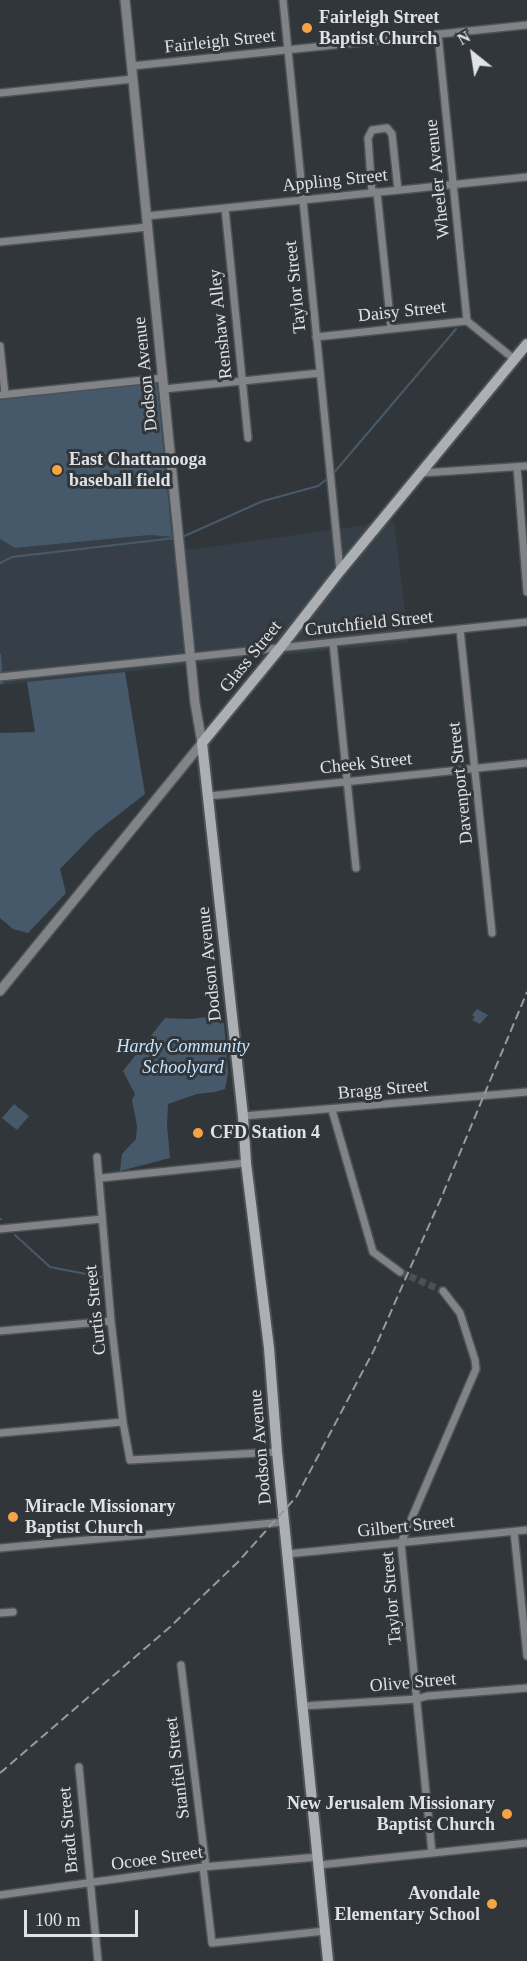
<!DOCTYPE html>
<html>
<head>
<meta charset="utf-8">
<style>
  body { margin:0 }
  #map { position:relative; width:527px; height:1961px; overflow:hidden; background:#31363a; font-family:Georgia,serif }
  canvas { display:block }
  .north { position:absolute; left:443px; top:24px; width:60px; height:60px; -webkit-text-stroke:4px #31363a; paint-order:stroke; rotate:330deg; font-size:16px; font-weight:700; line-height:24px; text-align:center; color:#e0e2e5 }
  .north::after { content:''; display:block; margin:auto; width:21px; height:27px; background:#e0e2e5; clip-path:polygon(50% 0,100% 100%,50% 72%,0 100%) }
  .scale { position:absolute; left:24px; top:1910px; width:114px; height:27px; box-sizing:border-box; border:3px solid #e0e2e5; border-top:0; padding-left:8px; font-size:18px; line-height:21px; white-space:nowrap; color:#e0e2e5; -webkit-text-stroke:4px #31363a; paint-order:stroke }
</style>
</head>
<body>
<div id="map">
<canvas width="527" height="1961"></canvas>
<div class="north">N</div>
<div class="scale">100 m</div>
</div>
<script>
const g = document.querySelector('canvas').getContext('2d');
g.lineJoin = 'round';
function fillPath(path, color) {
  g.fillStyle = color;
  g.fill(path, 'evenodd');
}
function poly(rows) {
  const path = new Path2D();
  for (const r of rows) {
    path.moveTo(r[0], r[1]);
    for (let i = 2; i < r.length; i += 2) path.lineTo(r[i], r[i + 1]);
  }
  return path;
}
function stroke(path, color, width, dash) {
  g.strokeStyle = color;
  g.lineWidth = width;
  g.lineCap = dash ? 'butt' : 'round';
  g.setLineDash(dash || []);
  g.stroke(path);
}
function label(font, color, halo, rows, align = 'center') {
  g.font = font + ' Georgia,serif';
  g.lineWidth = 6;
  g.setLineDash([]);
  g.textBaseline = 'middle';
  g.strokeStyle = halo;
  g.fillStyle = color;
  for (const [text, x, y, turn = 0] of rows) {
    g.save();
    g.translate(x, y);
    g.rotate((+turn || 0) * Math.PI / 180);
    g.textAlign = isNaN(turn) ? turn : align;
    if (halo) g.strokeText(text, 0, 0);
    g.fillText(text, 0, 0);
    g.restore();
  }
}
fillPath(poly([
  [394,521,409,642,0,685,0,539,15,548,150,535,172,537,189,550]
]), '#363f48');
fillPath(poly([
  [157,382,172,537,150,535,15,548,0,539,0,400],
  [125,672,145,794,95,833,60,869,66,893,28,933,13,929,0,918,0,733,35,732,27,682],
  [477,1009,488,1015,480,1024,472,1020,475,1017,472,1015],
  [213,1016,224,1023,228,1073,225,1089,215,1092,197,1094,168,1104,167,1125,170,1158,120,1171,122,1154,136,1139,137,1126,132,1100,135,1094,123,1071,165,1018,191,1019],
  [14,1104,29,1116,17,1130,2,1118]
]), '#46596a');
stroke(poly([
  [180,538,263,501,318,486,332,475,456,329],
  [0,563,12,557,175,538],
  [0,655,2,683,0,683],
  [0,1219,1,1219],
  [15,1235,50,1267,101,1277]
]), '#485a69', 2);
stroke(poly([
  [400,1272,443,1291]
]), '#4b5054', 7, [7, 3.5]);
const minor = poly([
  [283,0,340,571],
  [438,34,467,321],
  [132,66,527,25],
  [0,93,133,79],
  [377,192,391,327],
  [372,193,368,138,372,130,387,128,392,134,398,190],
  [225,208,248,438],
  [147,216,527,177],
  [0,242,148,227],
  [316,337,467,321,514,359],
  [0,346,5,394],
  [164,389,320,373],
  [0,395,163,378],
  [517,467,527,592],
  [422,473,527,466],
  [460,629,492,933],
  [333,643,356,868],
  [0,677,527,622],
  [209,796,527,763],
  [332,1110,373,1252,400,1272],
  [243,1116,527,1092],
  [97,1157,111,1321,123,1422,130,1460,277,1452],
  [101,1178,246,1163],
  [0,1229,102,1219],
  [0,1331,111,1321],
  [0,1433,123,1422],
  [514,1532,527,1656],
  [0,1548,284,1522],
  [287,1554,527,1530],
  [0,1613,13,1612],
  [181,1665,206,1867],
  [303,1706,417,1699,427,1696,527,1688],
  [79,1767,98,1961],
  [432,1853,401,1543,476,1369,475,1360,460,1313,443,1291],
  [319,1865,527,1843],
  [203,1867,212,1943,325,1931],
  [0,1895,203,1867,318,1857]
]);
const tertiary = poly([
  [0,991,202,743,195,703,125,0]
]);
const secondary = poly([
  [328,1961,277,1452,269,1348,246,1163,243,1116,202,743,280,648,340,571,527,344]
]);
stroke(minor, '#4d5255', 10);
stroke(tertiary, '#4d5255', 12);
stroke(secondary, '#4d5255', 14);
stroke(minor, '#818386', 7);
stroke(tertiary, '#818386', 9);
stroke(secondary, '#acafb3', 10);
stroke(poly([
  [0,1773,170,1627,238,1562,297,1496,374,1350,442,1196,527,992]
]), '#989b9e', 2, [9, 4.5]);
for (const [x, y, r, color] of [
  [307,28,6,"#f5a345"],
  [57,470,6,"#f5a345"],
  [198,1133,6,"#f5a345"],
  [13,1517,6,"#f5a345"],
  [507,1814,6,"#f5a345"],
  [492,1904,6,"#f5a345"]
]) {
  const dot = new Path2D();
  dot.arc(x, y, r, 0, 2 * Math.PI);
  g.fillStyle = color;
  g.fill(dot);
  stroke(dot, '#31363a', 2);
}
label('bold 18px', '#e0e2e5', '#31363a', [
  ["Fairleigh Street",319,18],
  ["Baptist Church",319,39],
  ["East Chattanooga",69,460],
  ["baseball field",69,481],
  ["CFD Station 4",210,1133],
  ["Miracle Missionary",25,1507],
  ["Baptist Church",25,1528],
  ["New Jerusalem Missionary",495,1804,"right"],
  ["Baptist Church",495,1825,"right"],
  ["Avondale",480,1894,"right"],
  ["Elementary School",480,1915,"right"]
], 'left');
label('18px', '#e0e2e5', '#31363a', [
  ["Fairleigh Street",220,42,-6],
  ["Wheeler Avenue",438,179,-96],
  ["Appling Street",335,181,-6],
  ["Taylor Street",296,287,-96],
  ["Daisy Street",402,312,-6],
  ["Renshaw Alley",221,324,-96],
  ["Dodson Avenue",146,374,-96],
  ["Crutchfield Street",369,624,-6],
  ["Glass Street",251,657,-51],
  ["Cheek Street",366,764,-6],
  ["Davenport Street",461,783,-96],
  ["Dodson Avenue",210,964,-96],
  ["Bragg Street",383,1090,-5],
  ["Curtis Street",96,1310,-96],
  ["Dodson Avenue",261,1447,-95],
  ["Gilbert Street",406,1527,-6],
  ["Taylor Street",392,1598,-95],
  ["Olive Street",413,1683,-5],
  ["Stanfiel Street",178,1768,-97],
  ["Bradt Street",69,1830,-95],
  ["Ocoee Street",157,1859,-8]
]);
label('italic 18px', '#c8e5ff', '#31363a', [
  ["Hardy Community",183,1047],
  ["Schoolyard",183,1068]
]);
</script>
</body>
</html>
